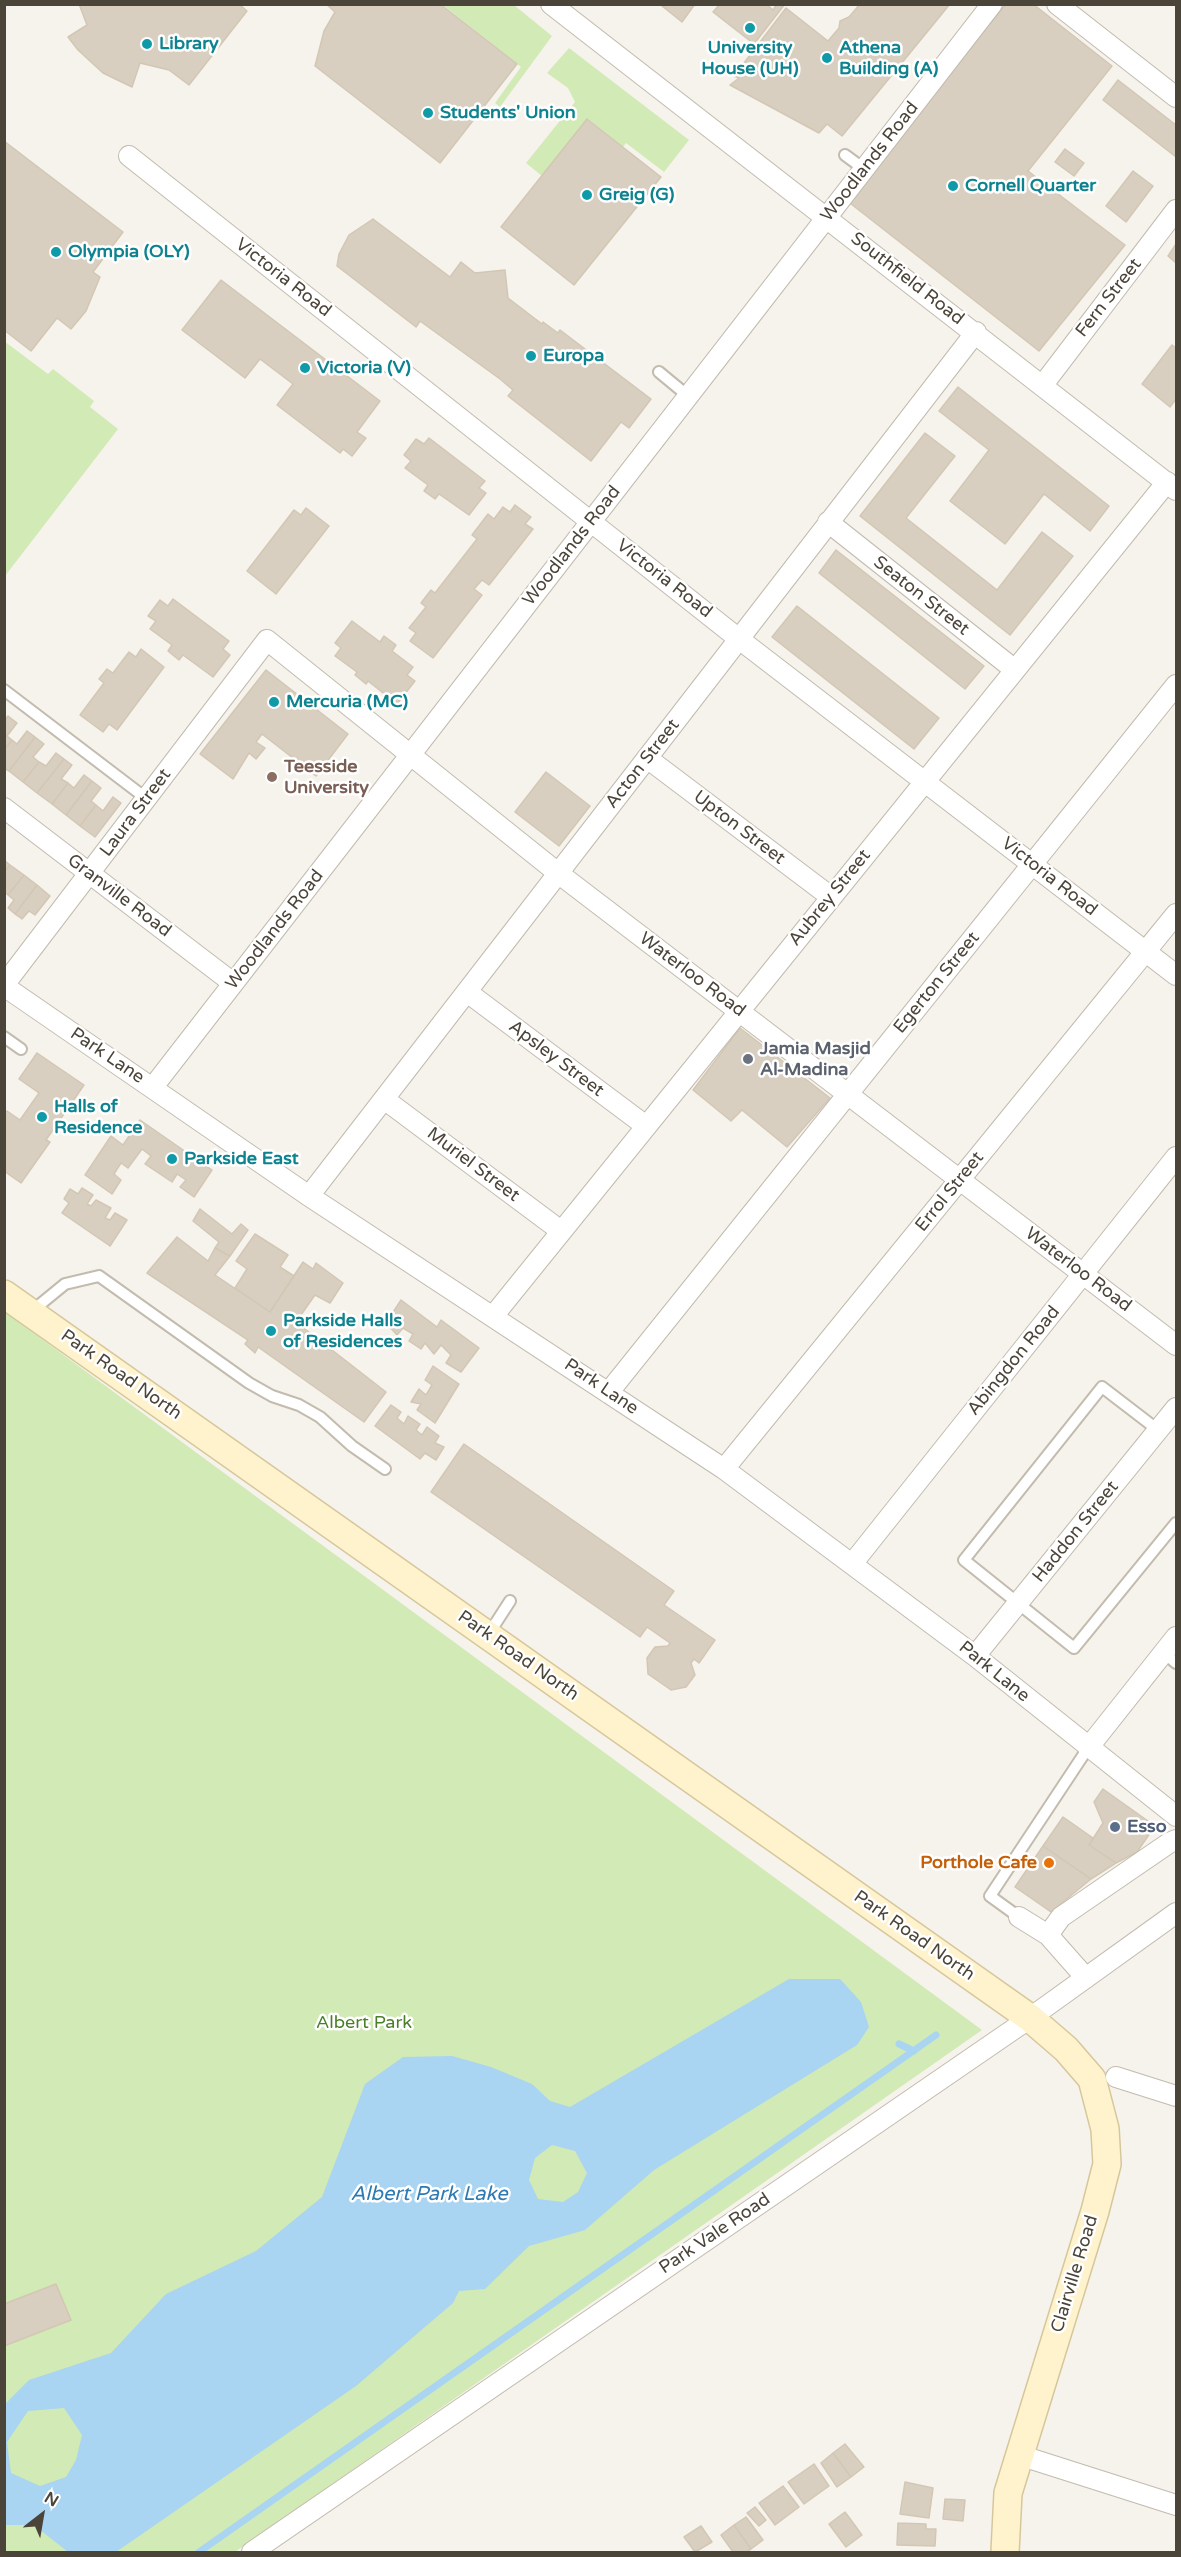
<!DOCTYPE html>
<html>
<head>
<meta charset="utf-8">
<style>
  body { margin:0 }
  #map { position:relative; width:1181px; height:2557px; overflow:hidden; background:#f6f3ec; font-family:"Varela Round",sans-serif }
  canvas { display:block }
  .frame { position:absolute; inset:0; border:6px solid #4b4439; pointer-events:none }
  .north { position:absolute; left:12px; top:2485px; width:60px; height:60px; -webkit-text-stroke:4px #fff; paint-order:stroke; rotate:31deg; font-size:16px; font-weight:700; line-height:24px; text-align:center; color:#4b4439 }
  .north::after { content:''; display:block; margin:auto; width:21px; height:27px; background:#4b4439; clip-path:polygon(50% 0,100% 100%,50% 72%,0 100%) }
</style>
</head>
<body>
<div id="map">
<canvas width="1181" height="2557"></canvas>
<div class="frame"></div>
<div class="north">N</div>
</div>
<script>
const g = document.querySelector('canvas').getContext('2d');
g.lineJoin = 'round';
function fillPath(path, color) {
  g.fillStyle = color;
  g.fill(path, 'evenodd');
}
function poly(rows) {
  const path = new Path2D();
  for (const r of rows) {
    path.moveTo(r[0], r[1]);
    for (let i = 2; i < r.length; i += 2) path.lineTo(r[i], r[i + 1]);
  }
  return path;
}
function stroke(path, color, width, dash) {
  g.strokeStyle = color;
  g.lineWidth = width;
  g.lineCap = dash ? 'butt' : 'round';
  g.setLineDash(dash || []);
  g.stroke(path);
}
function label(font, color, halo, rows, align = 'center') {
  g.font = font + ' "Varela Round",sans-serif';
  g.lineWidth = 5;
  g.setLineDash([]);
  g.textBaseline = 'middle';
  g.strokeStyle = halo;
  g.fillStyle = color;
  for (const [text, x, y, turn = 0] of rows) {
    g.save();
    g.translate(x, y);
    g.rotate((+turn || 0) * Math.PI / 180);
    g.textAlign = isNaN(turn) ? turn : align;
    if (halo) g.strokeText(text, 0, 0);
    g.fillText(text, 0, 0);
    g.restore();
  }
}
fillPath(poly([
  [443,5,514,5,552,36,500,107,495,103,521,67],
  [569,48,689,140,664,172,626,143,623,147,588,119,542,176,526,163,575,102,568,88,547,73],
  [4,341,48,374,53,369,94,401,90,407,118,429,5,576],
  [5,1312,982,2030,235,2552,5,2552]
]), '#d2eab5');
fillPath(poly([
  [789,1979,840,1979,861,2002,869,2027,857,2045,654,2170,585,2230,529,2246,485,2289,459,2291,453,2303,356,2386,116,2552,68,2552,34,2525,5,2525,5,2404,29,2380,111,2353,166,2294,256,2251,322,2197,365,2084,403,2057,452,2056,491,2067,532,2084,550,2101,570,2107],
  [552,2145,575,2151,587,2173,578,2192,563,2202,538,2199,529,2180,535,2158],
  [64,2408,82,2435,76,2460,66,2477,40,2486,11,2473,7,2442,28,2411]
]), '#a9d4f2');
stroke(poly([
  [899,2044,914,2051],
  [199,2552,936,2035]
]), '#a9d4f2', 7);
const building = poly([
  [79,4,239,4,247,11,189,85,169,70,140,63,132,87,103,73,78,50,68,37,87,25,79,4],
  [326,4,440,4,517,64,440,163,315,66,324,31,335,12,326,4],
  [663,4,695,4,682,22,662,6,663,4],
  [720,4,766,4,773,10,777,4,785,4,754,44,713,12,720,4],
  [860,4,950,4,842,136,827,124,819,133,730,85,739,78,734,76,786,8,828,41,839,28,840,21,849,17,860,4],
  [1006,4,1033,4,1112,66,1028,171,1125,245,1039,351,846,200,1006,4],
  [1118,80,1176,125,1176,157,1103,100,1118,80],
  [587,119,661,177,574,285,501,227,587,119],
  [4,141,123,232,93,272,100,277,86,311,71,329,57,318,31,351,4,330,4,141],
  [1065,149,1084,163,1074,176,1055,162,1065,149],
  [1133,171,1153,186,1126,222,1106,206,1133,171],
  [373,219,450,277,461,262,475,273,505,270,508,298,542,324,543,322,558,333,560,330,651,399,629,428,621,422,591,461,508,396,513,390,500,379,420,321,416,327,337,266,339,254,349,235,373,219],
  [1176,244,1176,263,1168,256,1176,244],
  [221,280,380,401,357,432,366,438,352,456,343,449,340,453,277,405,293,384,260,359,245,378,182,330,221,280],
  [1172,345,1176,348,1176,399,1170,407,1142,384,1172,345],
  [958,387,1109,506,1090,531,1044,494,1005,544,950,501,989,450,939,411,958,387],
  [925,433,955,456,906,518,997,590,1042,532,1073,556,1010,635,860,516,925,433],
  [429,438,485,481,479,488,486,493,469,515,439,494,435,499,424,491,428,485,405,468,411,461,404,455,416,439,424,444,429,438],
  [515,505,531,517,525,524,533,529,489,585,482,580,474,589,482,595,433,658,410,641,416,633,409,628,426,607,421,603,431,590,435,593,477,539,472,535,488,514,494,519,503,507,510,512,515,505],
  [306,508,329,526,276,594,247,571,294,510,301,515,306,508],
  [836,550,984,666,965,689,819,573,836,550],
  [173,599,229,641,223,649,230,655,213,677,183,655,179,660,168,651,172,645,150,629,156,621,148,616,160,600,168,606,173,599],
  [797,606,939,718,914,749,772,637,797,606],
  [352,621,380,642,384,636,396,645,392,651,413,667,407,675,415,681,397,704,368,681,366,684,355,675,357,672,335,656,341,648,335,643,352,621],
  [141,649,164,667,117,730,109,724,103,732,80,715,104,683,99,679,107,669,113,673,129,652,136,657,141,649],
  [266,670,348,734,316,776,262,734,256,742,265,748,256,759,249,753,233,779,200,754,266,670],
  [8,716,17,723,7,736,12,740,4,750,4,721,8,716],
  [27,731,35,737,9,771,4,768,4,750,12,740,17,744,27,731],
  [35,737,44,744,33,757,39,762,23,782,9,771,35,737],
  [56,753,64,759,37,793,23,782,39,762,46,766,56,753],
  [64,759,72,765,61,779,68,783,52,804,37,793,64,759],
  [546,772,590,806,559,846,515,812,546,772],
  [84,775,92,781,66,815,52,804,68,783,74,788,84,775],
  [92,781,101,788,91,801,96,805,80,826,66,815,92,781],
  [113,797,121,803,95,837,80,826,96,805,103,811,113,797],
  [4,860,10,865,4,872,4,860],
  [10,865,24,875,8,895,4,892,4,872,10,865],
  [24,875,37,885,15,914,8,908,14,900,8,895,24,875],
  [37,885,50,896,35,915,29,911,22,919,15,914,37,885],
  [740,1028,830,1098,787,1147,742,1110,731,1121,693,1090,740,1028],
  [37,1053,84,1085,46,1140,50,1142,21,1183,4,1171,4,1113,7,1111,20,1120,39,1093,19,1079,37,1053],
  [140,1120,212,1170,194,1197,180,1187,186,1180,177,1174,172,1182,145,1164,151,1156,142,1149,128,1168,121,1163,114,1174,121,1180,112,1194,85,1175,111,1136,123,1145,140,1120],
  [82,1188,93,1195,87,1204,91,1206,96,1200,111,1208,105,1218,110,1220,115,1213,127,1220,110,1246,62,1213,69,1203,64,1199,70,1189,78,1194,82,1188],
  [200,1209,232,1234,241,1224,248,1230,230,1256,215,1248,219,1242,193,1221,200,1209],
  [255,1234,288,1255,280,1267,294,1276,270,1312,235,1288,247,1269,236,1261,255,1234],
  [177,1237,208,1261,215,1248,230,1256,215,1275,270,1312,303,1262,313,1269,316,1263,343,1283,330,1303,315,1295,296,1322,386,1392,364,1422,258,1347,255,1353,245,1344,248,1340,147,1273,177,1237],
  [401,1300,437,1327,441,1320,479,1348,461,1372,446,1363,451,1355,441,1345,434,1354,425,1343,421,1349,409,1341,413,1334,403,1328,397,1335,386,1323,401,1300],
  [433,1366,459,1384,435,1423,417,1410,421,1404,411,1402,419,1389,426,1395,432,1385,425,1380,433,1366],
  [391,1405,401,1412,397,1418,404,1424,408,1416,420,1424,416,1430,422,1435,427,1427,439,1436,435,1443,444,1447,436,1460,425,1453,420,1459,375,1426,391,1405],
  [464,1444,674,1591,664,1605,715,1640,699,1663,694,1659,691,1663,695,1675,686,1687,671,1690,648,1674,647,1658,655,1647,668,1646,670,1643,647,1627,640,1637,431,1492,464,1444],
  [1103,1789,1155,1826,1137,1852,1116,1863,1089,1845,1103,1823,1094,1802,1103,1789],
  [1063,1817,1093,1838,1089,1845,1116,1863,1091,1879,1043,1846,1063,1817],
  [1043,1846,1091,1879,1051,1912,1015,1887,1043,1846],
  [56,2284,71,2320,4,2346,4,2304,56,2284],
  [845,2444,864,2467,851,2477,833,2453,845,2444],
  [833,2453,851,2477,837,2487,821,2463,833,2453],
  [814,2464,829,2486,804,2504,788,2482,814,2464],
  [905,2482,933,2488,929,2518,900,2514,905,2482],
  [783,2486,799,2507,775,2525,759,2503,783,2486],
  [945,2499,965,2500,963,2521,943,2519,945,2499],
  [755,2507,766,2520,759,2526,747,2513,755,2507],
  [845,2512,862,2535,846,2547,829,2524,845,2512],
  [746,2517,763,2540,751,2549,734,2525,746,2517],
  [898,2523,926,2524,926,2529,936,2529,935,2546,897,2545,898,2523],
  [734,2525,751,2549,746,2552,733,2552,721,2535,734,2525],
  [701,2526,712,2542,695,2552,684,2537,701,2526]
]);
fillPath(building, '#d8cfc1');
stroke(building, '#d3c7b4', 1.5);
const lane = poly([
  [845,155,864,169],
  [659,372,688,396],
  [4,690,147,799],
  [4,1037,21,1049],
  [32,1311,65,1284,99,1276,249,1383,272,1396,299,1405,320,1417,352,1446,385,1469],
  [1158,1430,1102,1387,964,1560,1074,1648,1176,1523],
  [488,1635,510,1601],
  [1164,1653,1176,1663],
  [1019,1917,990,1896,1088,1748]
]);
const street = poly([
  [551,4,1176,490],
  [1057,4,1176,97],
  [129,156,739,639,1176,975],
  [1042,386,1176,210],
  [828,522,1015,670],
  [647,758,831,897],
  [4,808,233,983],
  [4,985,267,640,558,873,1176,1345],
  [4,986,309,1196,724,1469,975,1656,1176,1816],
  [467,992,646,1126],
  [153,1087,992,4],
  [384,1099,561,1231],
  [309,1196,976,332],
  [494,1315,1167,482],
  [608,1393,1176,685],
  [724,1469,1176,914],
  [852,1564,1176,1157],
  [975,1656,1176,1408],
  [1088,1748,1176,1637],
  [1019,1917,1048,1935,1086,1978],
  [1048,1935,1061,1917,1169,1843,1176,1840],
  [1116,2077,1176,2096],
  [1019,2455,1176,2505],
  [252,2552,1030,2018,1176,1913]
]);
const secondary = poly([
  [4,1294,1030,2018,1066,2049,1092,2079,1105,2129,1107,2164,1095,2211,1008,2493,1005,2552]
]);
stroke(lane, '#c2bbae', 14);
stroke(street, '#c2bbae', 22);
stroke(secondary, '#d6c79b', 30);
stroke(lane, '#fff', 10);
stroke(street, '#fff', 20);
stroke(secondary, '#fff3cd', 27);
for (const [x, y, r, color] of [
  [750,28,6,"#0f9aa8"],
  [147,44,6,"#0f9aa8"],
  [827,58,6,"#0f9aa8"],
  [428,113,6,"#0f9aa8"],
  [953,186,6,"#0f9aa8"],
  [587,195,6,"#0f9aa8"],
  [56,252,6,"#0f9aa8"],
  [531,356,6,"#0f9aa8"],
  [305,368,6,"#0f9aa8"],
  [274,702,6,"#0f9aa8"],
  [272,777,6,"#8d6e63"],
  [748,1059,6,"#6b7280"],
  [42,1117,6,"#0f9aa8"],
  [172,1159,6,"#0f9aa8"],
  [271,1331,6,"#0f9aa8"],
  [1115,1827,6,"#5c6f8a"],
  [1049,1863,6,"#e8710a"]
]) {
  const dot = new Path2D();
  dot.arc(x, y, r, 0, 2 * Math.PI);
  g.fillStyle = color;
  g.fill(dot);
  stroke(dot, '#fff', 2);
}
label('bold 18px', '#0d838f', '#fff', [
  ["Library",159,44],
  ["University",750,48,"center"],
  ["House (UH)",750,69,"center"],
  ["Athena",839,48],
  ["Building (A)",839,69],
  ["Students' Union",440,113],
  ["Cornell Quarter",965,186],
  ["Greig (G)",599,195],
  ["Olympia (OLY)",68,252],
  ["Europa",543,356],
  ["Victoria (V)",317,368],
  ["Mercuria (MC)",286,702],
  ["Halls of",54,1107],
  ["Residence",54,1128],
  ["Parkside East",184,1159],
  ["Parkside Halls",283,1321],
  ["of Residences",283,1342]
], 'left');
label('18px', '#4b4439', '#fff', [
  ["Woodlands Road",870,162,-52],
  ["Victoria Road",283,278,38],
  ["Southfield Road",907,279,38],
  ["Fern Street",1109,298,-52],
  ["Woodlands Road",572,546,-52],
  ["Victoria Road",664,579,38],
  ["Seaton Street",921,596,38],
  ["Acton Street",643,764,-52],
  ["Laura Street",136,813,-53],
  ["Upton Street",739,828,37],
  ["Victoria Road",1049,877,38],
  ["Granville Road",119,896,37],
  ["Aubrey Street",830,898,-51],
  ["Woodlands Road",275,930,-52],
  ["Waterloo Road",692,975,37],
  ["Egerton Street",937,983,-51],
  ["Park Lane",107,1056,34],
  ["Apsley Street",556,1059,37],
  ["Muriel Street",473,1165,37],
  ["Errol Street",950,1192,-51],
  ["Waterloo Road",1078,1270,37],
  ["Abingdon Road",1014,1361,-51],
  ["Park Road North",121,1375,35],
  ["Park Lane",601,1387,34],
  ["Haddon Street",1076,1532,-51],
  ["Park Road North",518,1656,35],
  ["Park Lane",994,1672,39],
  ["Park Road North",914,1936,35],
  ["Park Vale Road",715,2234,-34],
  ["Clairville Road",1075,2274,-73]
]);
label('bold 18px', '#785e54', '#fff', [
  ["Teesside",284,767],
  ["University",284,788]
], 'left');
label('bold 18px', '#5b616d', '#fff', [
  ["Jamia Masjid",760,1049],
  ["Al-Madina",760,1070]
], 'left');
label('bold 18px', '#4e5e75', '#fff', [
  ["Esso",1127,1827]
], 'left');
label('bold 18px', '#c56008', '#fff', [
  ["Porthole Cafe",1037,1863]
], 'right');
label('18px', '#4a7f2a', '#fff', [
  ["Albert Park",364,2023]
]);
label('italic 20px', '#2e7ab2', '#fff', [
  ["Albert Park Lake",429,2195]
]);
</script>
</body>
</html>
